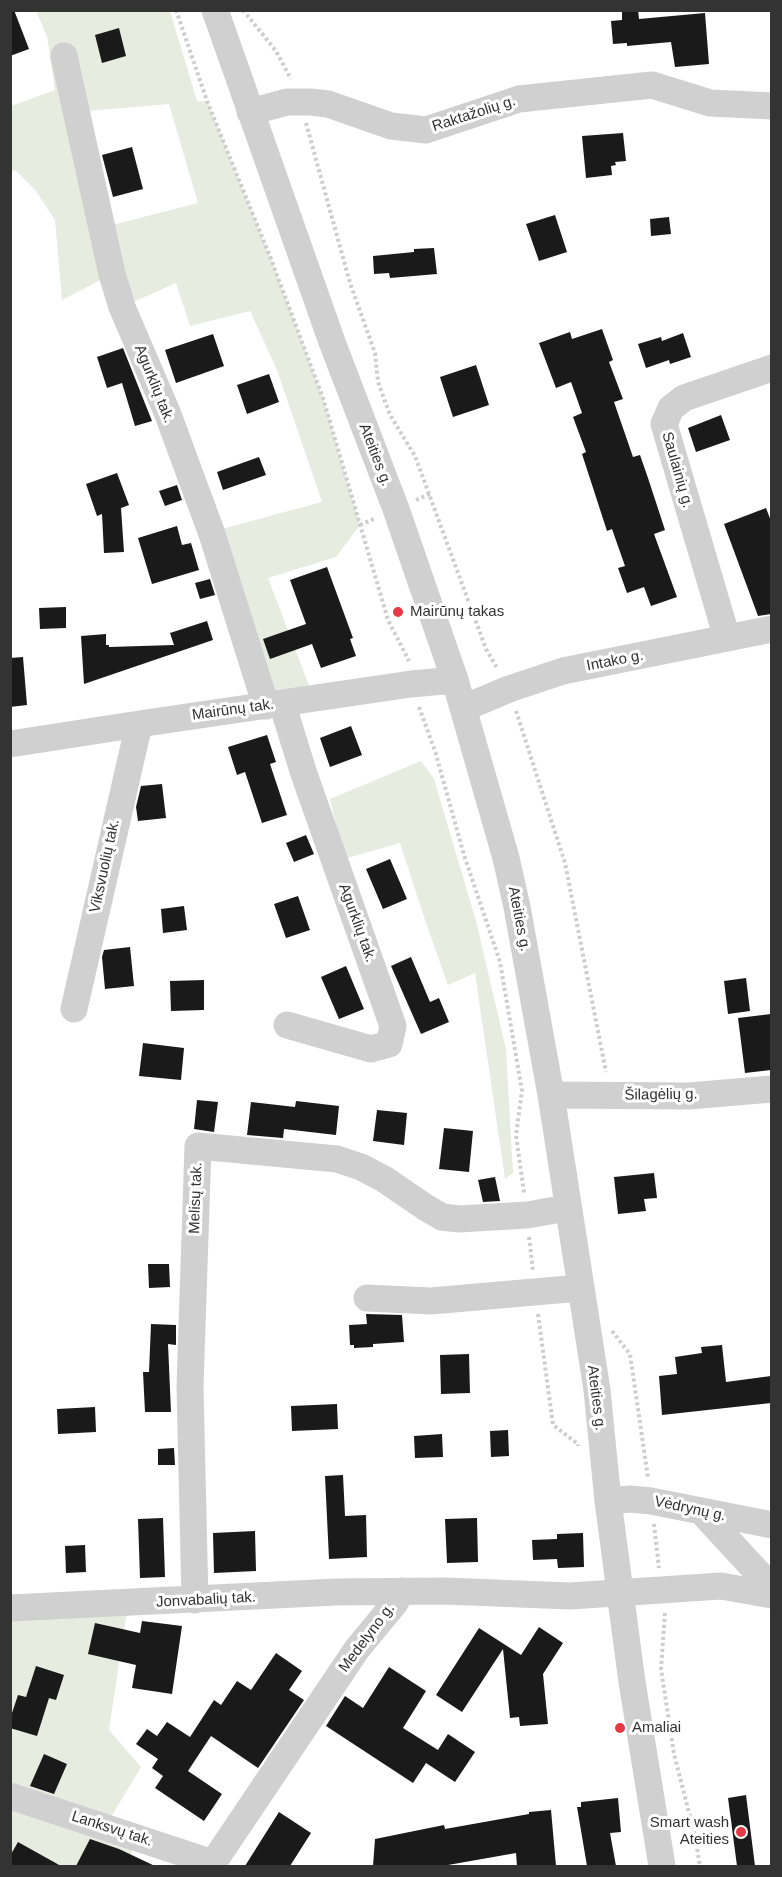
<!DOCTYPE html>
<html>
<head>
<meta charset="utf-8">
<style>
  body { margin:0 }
  #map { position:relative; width:782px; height:1877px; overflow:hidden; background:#fff; font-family:Helvetica,sans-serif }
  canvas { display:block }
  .frame { position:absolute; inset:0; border:12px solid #333; pointer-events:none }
</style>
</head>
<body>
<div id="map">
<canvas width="782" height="1877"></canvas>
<div class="frame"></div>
</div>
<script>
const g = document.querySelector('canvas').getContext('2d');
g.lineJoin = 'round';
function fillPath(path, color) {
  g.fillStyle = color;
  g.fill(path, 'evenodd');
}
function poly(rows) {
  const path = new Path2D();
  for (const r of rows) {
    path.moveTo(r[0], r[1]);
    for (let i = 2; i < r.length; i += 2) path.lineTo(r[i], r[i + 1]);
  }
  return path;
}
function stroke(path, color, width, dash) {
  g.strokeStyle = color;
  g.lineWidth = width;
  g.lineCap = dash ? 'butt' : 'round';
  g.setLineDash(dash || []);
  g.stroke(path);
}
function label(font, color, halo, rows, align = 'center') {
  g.font = font + ' Helvetica,sans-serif';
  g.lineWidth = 6;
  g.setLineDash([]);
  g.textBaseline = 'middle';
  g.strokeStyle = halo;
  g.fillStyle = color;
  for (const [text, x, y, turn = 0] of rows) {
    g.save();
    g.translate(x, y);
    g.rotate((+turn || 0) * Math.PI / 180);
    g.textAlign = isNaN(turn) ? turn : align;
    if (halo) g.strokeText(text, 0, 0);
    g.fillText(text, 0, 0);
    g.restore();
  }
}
fillPath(poly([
  [36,11,170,11,197,101,207,101,271,259,323,398,360,525,336,557,268,578,310,688,267,693,218,530,322,502,277,370,250,311,190,326,176,283,122,307,112,274,62,300,55,220,36,191,16,171,11,170,11,106,55,90,47,36],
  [169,104,198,203,116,224,99,216,86,111],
  [421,761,434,779,476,921,506,1049,513,1173,505,1179,475,973,448,985,426,923,400,843,344,859,330,799],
  [128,1604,109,1730,141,1767,105,1827,139,1838,124,1866,11,1866,10,1608]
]), '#e6ecdf');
fillPath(poly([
  [10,10,14,10,29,49,10,56],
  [622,10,638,10,639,19,705,13,709,64,675,67,671,42,627,46,627,43,613,44,611,21,622,20],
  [119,28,126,56,102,63,95,35],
  [623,133,626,161,615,162,616,165,611,166,612,175,586,178,582,136],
  [132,147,143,189,113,197,102,155],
  [555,215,567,252,539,261,526,224],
  [669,217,671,234,651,236,650,219],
  [434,248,437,274,390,278,389,273,374,274,373,256,414,252,414,249],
  [602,329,613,360,609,362,623,399,614,402,633,457,640,455,648,478,665,530,654,534,677,597,651,606,644,587,627,593,618,568,625,566,612,529,607,531,582,454,586,452,573,417,582,413,571,382,556,388,539,343,570,332,572,339],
  [683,333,691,357,670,364,669,360,646,368,638,344,661,337,662,341],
  [213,334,224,366,176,383,165,350],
  [123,348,152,421,135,426,122,383,107,388,97,357],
  [476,365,489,405,453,417,440,377],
  [269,374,279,402,247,414,237,385],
  [721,415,730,440,696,452,688,428],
  [259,457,266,475,223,490,217,472],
  [117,473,129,505,121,508,124,552,104,553,102,514,97,516,86,484],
  [177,485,182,500,165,506,159,491],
  [766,508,771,521,771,614,758,616,724,524],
  [177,526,182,545,191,543,199,570,152,584,138,538],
  [327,567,353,638,350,639,356,656,321,668,312,644,270,659,263,639,306,624,290,580],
  [210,579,215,595,200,599,195,583],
  [66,607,66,628,40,629,39,608],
  [207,621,213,640,84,684,81,636,106,634,106,645,109,645,109,647,174,645,170,633],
  [23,657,27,705,10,707,10,658],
  [351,726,362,755,330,767,320,738],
  [267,735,276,762,270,764,287,815,262,823,245,772,237,775,228,747],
  [162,784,166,818,138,821,136,807,141,786],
  [306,835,314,854,294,862,286,843],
  [390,859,407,899,383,909,366,869],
  [298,896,310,930,286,938,274,904],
  [184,906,187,930,163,933,161,909],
  [130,947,134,986,105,989,102,957,104,950],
  [411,957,430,1002,439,998,449,1022,421,1034,391,966],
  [346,966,364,1009,339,1019,321,977],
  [746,978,750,1011,728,1014,724,981],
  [204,980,204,1010,171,1011,170,981],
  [771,1014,771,1070,745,1073,738,1018],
  [143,1043,184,1048,181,1080,139,1076],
  [197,1100,218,1102,214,1132,194,1129],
  [296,1101,339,1106,336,1135,284,1129,283,1138,247,1135,251,1102,295,1107],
  [377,1110,407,1113,404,1145,373,1141],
  [444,1128,473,1131,469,1172,439,1169],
  [654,1173,657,1198,644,1199,646,1211,618,1214,614,1177],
  [495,1177,500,1201,483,1202,478,1180],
  [148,1264,169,1264,170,1287,149,1288],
  [366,1314,402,1315,404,1342,373,1344,373,1347,354,1348,354,1345,350,1345,349,1325,367,1324],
  [151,1324,176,1325,176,1345,168,1344,171,1412,145,1412,143,1372,149,1372],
  [722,1345,726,1382,771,1376,771,1403,662,1415,659,1376,677,1374,675,1357,702,1353,701,1347],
  [469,1354,470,1393,441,1394,440,1355],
  [337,1404,338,1429,292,1431,291,1406],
  [95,1407,96,1432,58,1434,57,1409],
  [508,1430,509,1456,491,1457,490,1431],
  [442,1434,443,1457,415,1458,414,1436],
  [174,1448,175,1465,158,1465,158,1449],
  [343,1475,345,1516,366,1515,367,1557,329,1559,325,1476],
  [163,1518,165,1577,140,1578,138,1519],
  [477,1518,478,1562,447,1563,445,1519],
  [255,1531,256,1571,214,1573,213,1533],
  [583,1533,584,1567,558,1568,557,1559,533,1560,532,1540,557,1539,557,1534],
  [85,1545,86,1572,66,1573,65,1546],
  [142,1621,182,1626,172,1694,132,1688,136,1665,88,1654,95,1623,140,1633],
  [539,1627,563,1643,543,1674,548,1724,520,1726,519,1717,510,1718,503,1649,462,1712,436,1695,479,1628,521,1655],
  [276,1653,302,1671,289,1690,304,1700,258,1768,211,1736,188,1771,222,1794,204,1821,155,1788,163,1776,152,1768,158,1759,136,1744,147,1729,157,1736,167,1722,190,1737,214,1700,221,1705,237,1681,251,1690],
  [36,1666,64,1675,56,1700,49,1698,37,1736,10,1728,10,1719,18,1695,26,1697],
  [389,1667,426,1691,403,1728,438,1750,448,1734,475,1752,455,1782,426,1763,413,1783,326,1726,345,1696,363,1708],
  [44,1754,67,1764,54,1794,30,1786],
  [746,1795,755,1866,737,1866,728,1798],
  [618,1798,621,1832,610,1833,616,1866,587,1866,577,1807,581,1807,581,1802],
  [551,1810,556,1866,517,1866,516,1853,448,1865,373,1866,375,1839,444,1825,445,1829,529,1814,529,1812],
  [279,1812,311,1833,290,1866,245,1866],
  [90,1839,119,1849,155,1866,76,1866],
  [18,1842,61,1866,10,1866,10,1856]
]), '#1a1a1a');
stroke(poly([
  [176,10,207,101,271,259,323,398,388,620,409,661],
  [243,10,276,51,291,79],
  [306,123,350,283,375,353,378,382,390,415,415,456,486,649,497,668],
  [416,500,430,494],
  [360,525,376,518],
  [419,707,435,751,464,855,500,962,522,1091,516,1135,524,1193],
  [516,711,565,863,606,1072],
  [529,1237,533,1271],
  [538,1314,553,1425,578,1444,578,1446],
  [612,1331,630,1354,648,1478],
  [654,1524,659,1568],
  [665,1613,661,1669,674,1754,695,1836,700,1866]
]), '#cdcdcd', 4, [3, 3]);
stroke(poly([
  [215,10,332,342,396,509,455,680,506,858,517,907,551,1095,597,1390,608,1501,632,1682,662,1866],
  [64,56,112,274,122,307,167,412,212,534,266,706],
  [250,112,287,102,311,102,328,104,391,126,426,130,519,99,652,85,710,103,772,106],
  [727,638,664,424,671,408,684,398,772,368],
  [282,703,304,774,393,1026,389,1044,371,1049,287,1025],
  [464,708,509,689,563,671,772,629],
  [10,744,139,724,411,684,455,680],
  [74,1009,139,724],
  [551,1095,689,1096,772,1089],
  [367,1298,431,1301,580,1288],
  [608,1501,630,1499,651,1501,772,1525],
  [701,1511,772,1588],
  [195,1600,190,1387,198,1146,337,1159,361,1167,384,1179,425,1207,442,1217,459,1219,527,1215,567,1208],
  [10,1608,336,1592,445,1591,570,1596,721,1586,772,1595],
  [10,1796,213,1863],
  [211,1866,357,1649,395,1603,401,1591]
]), '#d0d0d0', 27);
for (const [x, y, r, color] of [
  [398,612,6,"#e63946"],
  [620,1728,6,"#e63946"],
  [741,1832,6,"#e63946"]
]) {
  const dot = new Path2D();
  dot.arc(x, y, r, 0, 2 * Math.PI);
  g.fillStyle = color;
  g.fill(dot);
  stroke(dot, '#fff', 2);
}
label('15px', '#333', '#fff', [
  ["Raktažolių g.",474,114,-18],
  ["Agurklių tak.",154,384,68],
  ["Ateities g.",375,455,69],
  ["Saulainių g.",677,470,74],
  ["Intako g.",615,661,-11],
  ["Mairūnų tak.",233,710,-8],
  ["Viksvuolių tak.",105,866,-78],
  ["Ateities g.",519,919,79],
  ["Agurklių tak.",357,923,70],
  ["Šilagėlių g.",661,1095,-1],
  ["Melisų tak.",196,1198,-88],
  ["Ateities g.",596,1398,83],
  ["Vėdrynų g.",690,1509,12],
  ["Jonvabalių tak.",206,1600,-3],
  ["Medelyno g.",367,1638,-53],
  ["Lanksvų tak.",112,1829,18]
]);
label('15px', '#333', '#fff', [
  ["Mairūnų takas",410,612],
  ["Amaliai",632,1728],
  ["Smart wash",729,1823,"right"],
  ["Ateities",729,1840,"right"]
], 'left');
</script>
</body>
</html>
